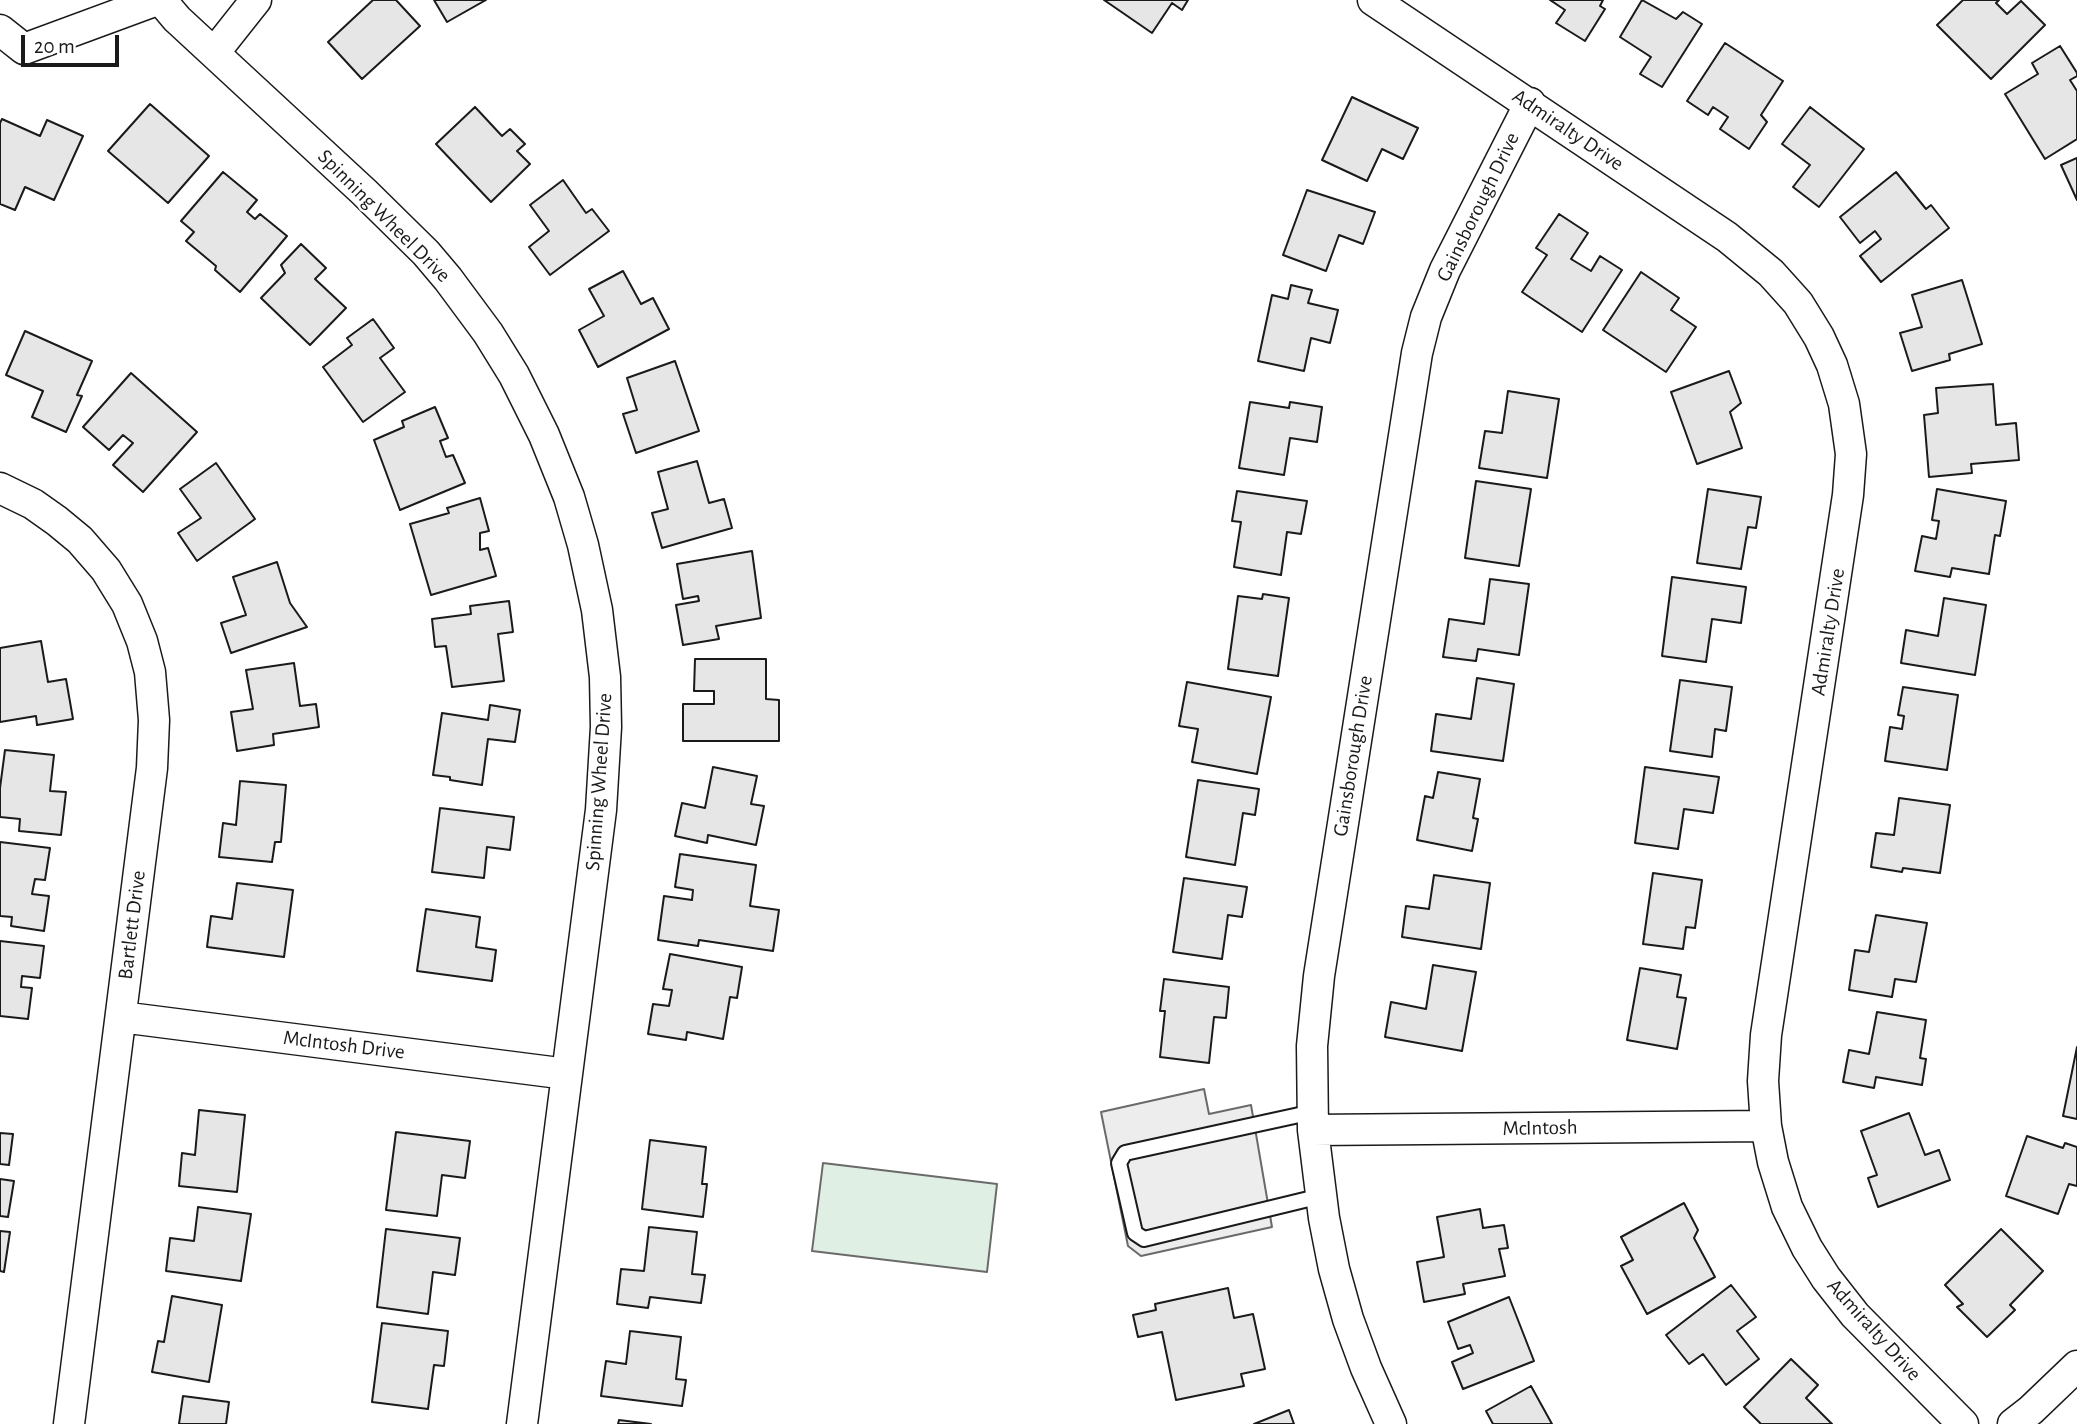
<!DOCTYPE html>
<html>
<head>
<meta charset="utf-8">
<style>
  body { margin:0 }
  #map { position:relative; width:2077px; height:1424px; overflow:hidden; background:#fff; font-family:"Alegreya Sans",sans-serif }
  canvas { display:block }
  .scale { position:absolute; left:21px; top:35px; width:98px; height:32px; box-sizing:border-box; border:4px solid #1a1a1a; border-top:0; padding-left:9px; font-size:21px; line-height:24px; white-space:nowrap; color:#1a1a1a; -webkit-text-stroke:5px #fff; paint-order:stroke }
</style>
</head>
<body>
<div id="map">
<canvas width="2077" height="1424"></canvas>
<div class="scale">20 m</div>
</div>
<script>
const g = document.querySelector('canvas').getContext('2d');
g.lineJoin = 'round';
function fillPath(path, color) {
  g.fillStyle = color;
  g.fill(path, 'evenodd');
}
function poly(rows) {
  const path = new Path2D();
  for (const r of rows) {
    path.moveTo(r[0], r[1]);
    for (let i = 2; i < r.length; i += 2) path.lineTo(r[i], r[i + 1]);
  }
  return path;
}
function stroke(path, color, width, dash) {
  g.strokeStyle = color;
  g.lineWidth = width;
  g.lineCap = dash ? 'butt' : 'round';
  g.setLineDash(dash || []);
  g.stroke(path);
}
function label(font, color, halo, rows, align = 'center') {
  g.font = font + ' "Alegreya Sans",sans-serif';
  g.lineWidth = 5;
  g.setLineDash([]);
  g.textBaseline = 'middle';
  g.strokeStyle = halo;
  g.fillStyle = color;
  for (const [text, x, y, turn = 0] of rows) {
    g.save();
    g.translate(x, y);
    g.rotate((+turn || 0) * Math.PI / 180);
    g.textAlign = isNaN(turn) ? turn : align;
    if (halo) g.strokeText(text, 0, 0);
    g.fillText(text, 0, 0);
    g.restore();
  }
}
const green = poly([
  [823,1163,997,1184,987,1272,812,1251,823,1163]
]);
fillPath(green, '#e0efe3');
stroke(green, '#6a6a6a', 2);
const parking = poly([
  [1204,1089,1209,1114,1251,1105,1272,1227,1141,1256,1128,1246,1101,1112,1204,1089]
]);
fillPath(parking, '#ededed');
stroke(parking, '#6a6a6a', 2);
const building = poly([
  [373,0,396,0,420,26,362,79,328,42,373,0],
  [434,0,486,0,447,22,434,0],
  [1104,0,1188,0,1182,10,1172,3,1152,33,1104,0],
  [1550,0,1603,0,1600,6,1605,9,1585,41,1556,23,1565,10,1550,0],
  [1642,0,1676,19,1683,12,1702,24,1662,87,1640,74,1651,57,1620,37,1642,0],
  [1963,0,1999,0,1996,3,2007,14,2021,1,2045,25,1991,79,1937,25,1963,0],
  [1725,43,1783,81,1761,115,1767,122,1749,149,1720,129,1728,117,1713,107,1708,115,1687,101,1725,43],
  [2060,46,2077,73,2077,76,2070,80,2077,91,2077,139,2045,159,2005,94,2038,74,2032,63,2060,46],
  [1352,97,1418,128,1403,159,1382,149,1367,181,1322,160,1352,97],
  [150,104,209,156,168,203,108,151,150,104],
  [475,107,502,136,510,129,525,144,517,151,530,164,491,202,436,144,475,107],
  [1810,107,1864,149,1819,207,1793,187,1810,165,1782,144,1810,107],
  [2,119,40,136,47,120,83,136,54,200,25,187,15,210,0,204,0,123,2,119],
  [2077,158,2077,200,2061,165,2077,158],
  [223,172,257,200,247,212,255,219,260,214,287,236,240,292,215,270,216,266,186,241,194,232,181,221,223,172],
  [1896,172,1926,209,1931,205,1949,228,1881,282,1860,256,1881,239,1875,231,1860,243,1840,217,1896,172],
  [563,180,586,213,592,209,609,231,550,275,529,247,549,231,530,205,563,180],
  [1307,190,1375,212,1363,244,1339,235,1326,271,1283,255,1307,190],
  [1559,214,1588,233,1571,259,1591,271,1600,256,1622,270,1582,332,1522,292,1547,255,1536,248,1559,214],
  [301,244,326,268,315,279,346,308,310,345,261,298,285,273,281,265,301,244],
  [623,271,641,304,653,298,669,329,598,367,579,330,604,316,589,289,623,271],
  [1641,272,1679,298,1671,310,1696,327,1666,372,1603,330,1641,272],
  [1962,280,1982,344,1949,354,1950,360,1912,371,1900,333,1922,327,1912,295,1962,280],
  [1291,285,1312,290,1308,303,1338,310,1330,343,1311,338,1304,371,1258,361,1272,295,1288,299,1291,285],
  [373,319,394,348,380,358,405,392,363,422,323,367,352,345,347,338,373,319],
  [25,331,92,361,77,395,82,396,66,432,32,417,43,391,6,375,25,331],
  [675,361,699,431,636,453,623,414,637,410,627,378,675,361],
  [1729,371,1741,403,1730,412,1742,448,1697,464,1671,392,1729,371],
  [131,373,197,432,143,492,113,465,133,443,123,435,109,450,83,427,131,373],
  [1993,384,1996,425,2016,423,2019,460,1971,464,1972,473,1929,477,1924,415,1938,413,1936,388,1993,384],
  [1508,391,1559,399,1547,478,1479,468,1485,431,1502,433,1508,391],
  [1250,402,1289,408,1290,402,1322,407,1317,442,1290,438,1284,475,1239,468,1250,402],
  [435,407,448,438,440,441,446,457,453,455,465,483,400,510,374,440,404,427,402,421,435,407],
  [697,461,709,503,724,499,732,528,662,548,652,513,668,509,658,472,697,461],
  [216,463,255,519,197,561,178,533,201,518,180,489,216,463],
  [1476,481,1531,489,1519,566,1465,558,1476,481],
  [1708,489,1761,497,1756,528,1748,527,1741,569,1697,563,1708,489],
  [1937,489,2006,501,2000,536,1995,535,1989,574,1952,568,1950,577,1915,571,1922,536,1936,539,1939,521,1932,520,1937,489],
  [1237,491,1307,501,1301,534,1287,532,1281,575,1234,567,1241,522,1232,521,1237,491],
  [480,498,489,531,480,533,480,550,488,548,496,576,431,595,410,524,449,513,447,508,480,498],
  [752,551,761,618,716,626,719,639,683,645,676,605,699,601,698,596,683,599,677,564,752,551],
  [277,562,290,603,307,627,231,653,221,623,246,615,233,577,277,562],
  [1672,577,1746,587,1741,623,1712,619,1706,662,1662,656,1672,577],
  [1490,579,1529,584,1519,655,1478,649,1476,661,1443,657,1449,619,1484,624,1490,579],
  [1263,594,1289,598,1278,676,1228,669,1238,596,1262,599,1263,594],
  [1944,598,1986,605,1975,675,1901,663,1906,630,1938,636,1944,598],
  [509,601,513,632,498,634,504,681,452,687,446,646,435,647,432,619,471,614,470,606,509,601],
  [41,641,48,682,66,679,73,719,37,725,36,716,0,722,0,648,41,641],
  [695,659,766,659,766,699,779,700,779,741,683,741,683,704,714,704,714,691,694,691,695,659],
  [294,663,300,706,316,704,319,727,273,734,274,745,237,751,231,712,253,709,246,670,294,663],
  [1477,678,1514,684,1503,761,1431,751,1436,714,1471,719,1477,678],
  [1680,680,1732,687,1726,731,1715,729,1712,757,1670,751,1680,680],
  [1187,682,1271,697,1257,774,1192,762,1198,729,1179,726,1187,682],
  [1903,687,1958,695,1947,770,1885,761,1890,727,1902,729,1904,716,1898,715,1903,687],
  [490,705,520,710,515,742,488,739,482,785,450,780,450,777,433,775,442,713,488,720,490,705],
  [5,750,54,755,50,791,66,792,61,835,19,831,20,819,0,817,0,788,5,750],
  [713,767,757,776,751,804,764,806,756,845,708,835,707,843,675,836,682,803,705,808,713,767],
  [1645,767,1719,777,1713,813,1684,809,1678,849,1635,843,1645,767],
  [1438,772,1480,779,1473,818,1478,819,1472,851,1417,840,1425,796,1433,798,1438,772],
  [1198,780,1259,789,1255,815,1243,813,1235,865,1186,857,1198,780],
  [240,781,286,785,281,842,275,842,272,862,219,857,223,823,236,825,240,781],
  [1899,798,1950,805,1940,873,1903,868,1902,872,1871,867,1876,833,1894,835,1899,798],
  [440,808,514,817,510,850,487,847,484,878,432,872,440,808],
  [0,842,50,848,45,880,35,879,32,894,49,896,44,931,11,926,12,917,0,916,0,842],
  [680,854,756,865,750,906,779,910,773,951,699,940,698,946,658,940,664,896,692,900,693,890,675,887,680,854],
  [1653,873,1702,880,1695,928,1686,927,1683,949,1643,944,1653,873],
  [1434,875,1490,883,1481,949,1402,937,1406,906,1429,909,1434,875],
  [1184,878,1247,887,1242,917,1228,915,1222,959,1173,952,1184,878],
  [237,883,293,890,284,957,207,947,211,916,232,919,237,883],
  [426,909,480,917,476,947,496,950,492,981,417,971,426,909],
  [1876,915,1927,923,1916,982,1895,979,1892,997,1849,990,1855,950,1869,952,1876,915],
  [0,941,44,946,40,978,22,976,21,987,32,988,28,1019,0,1016,0,941],
  [670,954,742,967,737,998,730,997,723,1039,687,1032,686,1040,648,1034,653,1004,669,1006,672,990,663,989,670,954],
  [1433,965,1476,972,1462,1051,1385,1037,1391,1002,1426,1009,1433,965],
  [1640,968,1681,975,1677,997,1686,998,1677,1049,1627,1040,1640,968],
  [1164,979,1229,987,1226,1018,1214,1017,1209,1063,1160,1057,1165,1011,1160,1011,1164,979],
  [1877,1012,1926,1020,1920,1058,1926,1059,1922,1085,1876,1077,1874,1088,1843,1082,1849,1050,1869,1054,1877,1012],
  [2077,1047,2077,1119,2063,1116,2077,1047],
  [199,1110,245,1115,237,1192,179,1186,182,1153,195,1155,199,1110],
  [1909,1113,1925,1155,1939,1150,1950,1180,1878,1207,1868,1178,1877,1175,1861,1131,1909,1113],
  [396,1132,470,1141,465,1178,442,1175,437,1216,386,1210,396,1132],
  [0,1133,13,1134,9,1165,0,1164,0,1133],
  [2027,1136,2063,1148,2065,1143,2077,1147,2077,1186,2069,1184,2058,1214,2006,1196,2027,1136],
  [650,1140,706,1147,702,1184,707,1184,703,1217,642,1209,650,1140],
  [0,1179,14,1181,8,1217,0,1216,0,1179],
  [1684,1203,1698,1230,1694,1238,1715,1277,1647,1314,1621,1266,1633,1260,1621,1237,1684,1203],
  [198,1207,251,1214,241,1281,166,1271,170,1238,194,1241,198,1207],
  [1480,1209,1483,1228,1504,1225,1508,1248,1499,1249,1505,1276,1463,1284,1465,1294,1424,1302,1417,1262,1444,1257,1437,1217,1480,1209],
  [649,1227,697,1232,692,1274,705,1275,701,1303,650,1297,648,1308,617,1304,621,1269,644,1271,649,1227],
  [386,1229,460,1238,455,1275,433,1272,428,1314,377,1307,386,1229],
  [2001,1229,2043,1271,2010,1305,2015,1310,1987,1337,1957,1307,1963,1304,1945,1285,2001,1229],
  [0,1231,10,1232,4,1272,0,1271,0,1231],
  [1731,1285,1756,1317,1737,1331,1759,1359,1726,1385,1703,1354,1689,1364,1666,1335,1731,1285],
  [1228,1288,1234,1318,1253,1314,1265,1369,1241,1374,1244,1386,1176,1400,1162,1332,1138,1337,1133,1315,1156,1310,1155,1304,1228,1288],
  [172,1296,222,1305,209,1382,152,1372,158,1341,164,1342,172,1296],
  [1509,1297,1534,1361,1463,1389,1452,1362,1473,1353,1470,1345,1458,1349,1448,1322,1509,1297],
  [382,1323,448,1331,444,1366,434,1365,428,1409,372,1402,382,1323],
  [630,1331,681,1337,676,1379,686,1380,682,1406,601,1396,606,1361,626,1364,630,1331],
  [1791,1359,1818,1385,1806,1398,1832,1424,1761,1424,1744,1407,1791,1359],
  [1531,1386,1552,1424,1493,1424,1486,1411,1531,1386],
  [183,1396,229,1402,226,1424,179,1424,183,1396],
  [1289,1410,1294,1424,1254,1424,1289,1410],
  [619,1420,651,1424,618,1424,619,1420]
]);
fillPath(building, '#e6e6e6');
stroke(building, '#1a1a1a', 2);
const lane = poly([
  [1313,1112,1125,1153,1119,1163,1135,1233,1144,1239,1321,1196]
]);
const street = poly([
  [161,0,177,19,364,192,426,253,448,279,488,333,514,375,544,435,569,497,583,545,597,610,605,677,606,727,601,810,522,1424],
  [1373,0,1727,237,1771,273,1798,303,1819,337,1832,365,1844,404,1851,454,1848,495,1766,1035,1763,1081,1766,1126,1773,1162,1787,1207,1807,1248,1826,1278,1855,1315,1963,1424],
  [0,30,24,49,157,0],
  [214,53,256,0],
  [0,488,33,504,57,521,80,540,106,570,127,604,142,641,150,672,154,720,152,768,69,1424],
  [121,1017,567,1074],
  [1313,1130,1766,1126],
  [1391,1424,1366,1368,1348,1319,1334,1269,1324,1218,1313,1130,1312,1046,1319,976,1417,353,1426,317,1445,270,1530,103],
  [2013,1424,2031,1410,2077,1366]
]);
stroke(lane, '#1a1a1a', 18);
stroke(street, '#1a1a1a', 33);
stroke(lane, '#fff', 14);
stroke(street, '#fff', 30);
label('21px', '#1a1a1a', '#fff', [
  ["Admiralty Drive",1568,130,34],
  ["Gainsborough Drive",1478,207,-64],
  ["Spinning Wheel Drive",384,216,45],
  ["Admiralty Drive",1828,632,-81],
  ["Gainsborough Drive",1353,756,-81],
  ["Spinning Wheel Drive",599,782,-86],
  ["Bartlett Drive",132,925,-83],
  ["McIntosh Drive",344,1045,7],
  ["McIntosh",1540,1128,-1],
  ["Admiralty Drive",1874,1330,48]
]);
</script>
</body>
</html>
